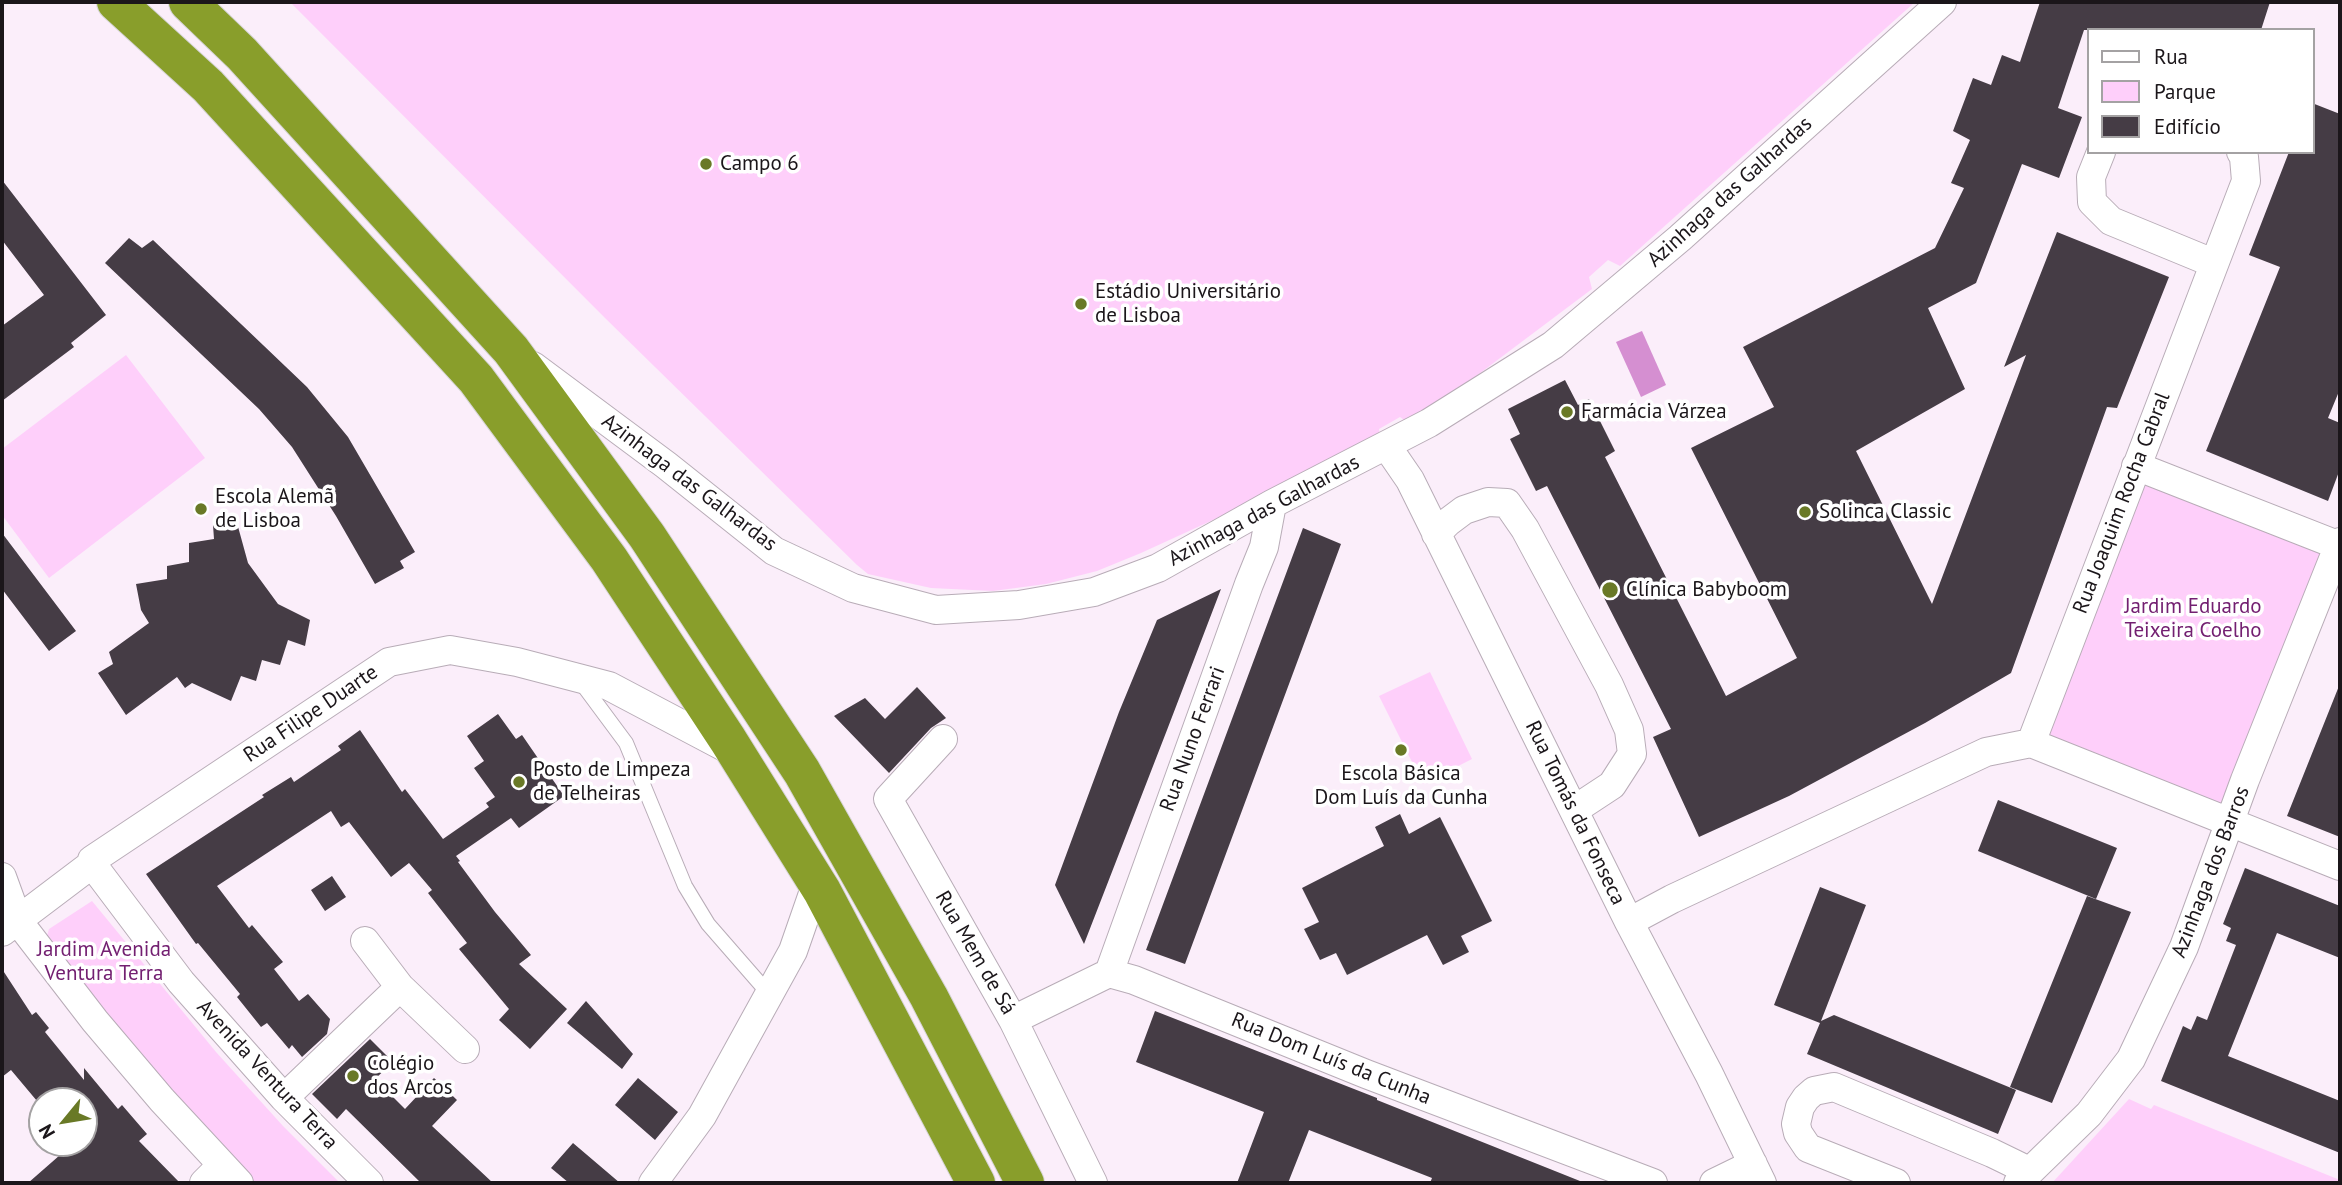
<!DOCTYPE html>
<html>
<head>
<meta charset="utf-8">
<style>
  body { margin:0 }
  #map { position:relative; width:2342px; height:1185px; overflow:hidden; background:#fbeefa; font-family:"PT Sans",sans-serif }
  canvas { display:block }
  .frame { position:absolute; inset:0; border:4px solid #1b161a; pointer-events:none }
  .legend { position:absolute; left:2087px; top:28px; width:228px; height:126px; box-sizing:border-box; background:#fff; border:2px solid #a4a2a3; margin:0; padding:9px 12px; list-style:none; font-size:21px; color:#1b161a }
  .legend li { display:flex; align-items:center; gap:14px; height:35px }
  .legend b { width:35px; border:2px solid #a4a2a3 }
  .north { position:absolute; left:28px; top:1087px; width:70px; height:70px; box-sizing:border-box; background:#fff; border:2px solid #a4a2a3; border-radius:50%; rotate:240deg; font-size:19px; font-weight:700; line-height:28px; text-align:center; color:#1b161a }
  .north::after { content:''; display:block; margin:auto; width:24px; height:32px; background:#697926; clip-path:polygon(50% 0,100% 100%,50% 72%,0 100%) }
</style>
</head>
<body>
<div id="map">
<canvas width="2342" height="1185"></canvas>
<div class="frame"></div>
<ul class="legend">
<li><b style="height:9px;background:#fff"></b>Rua</li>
<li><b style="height:19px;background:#fecffa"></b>Parque</li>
<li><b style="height:19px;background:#453c45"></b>Edifício</li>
</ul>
<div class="north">N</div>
</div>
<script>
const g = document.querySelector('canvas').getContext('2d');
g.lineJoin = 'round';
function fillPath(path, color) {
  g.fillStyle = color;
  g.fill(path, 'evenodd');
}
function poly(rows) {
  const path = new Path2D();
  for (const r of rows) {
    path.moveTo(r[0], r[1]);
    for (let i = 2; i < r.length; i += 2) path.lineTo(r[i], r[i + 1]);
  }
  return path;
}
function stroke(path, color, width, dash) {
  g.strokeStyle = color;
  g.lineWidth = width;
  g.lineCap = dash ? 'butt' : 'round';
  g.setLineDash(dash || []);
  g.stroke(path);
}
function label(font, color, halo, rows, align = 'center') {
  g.font = font + ' "PT Sans",sans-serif';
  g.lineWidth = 7;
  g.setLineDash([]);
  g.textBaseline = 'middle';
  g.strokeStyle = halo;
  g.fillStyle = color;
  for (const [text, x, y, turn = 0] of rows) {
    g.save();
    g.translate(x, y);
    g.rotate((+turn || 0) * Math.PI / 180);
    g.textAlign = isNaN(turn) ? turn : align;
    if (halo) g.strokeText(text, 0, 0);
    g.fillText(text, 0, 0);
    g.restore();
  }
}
fillPath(poly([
  [290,2,1915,2,1620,266,1608,260,1589,277,1592,289,1411,425,1400,417,1379,429,1381,443,1141,553,1097,571,1046,584,993,591,931,588,868,574,857,565,605,318],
  [126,355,205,458,49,578,2,515,2,449],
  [2136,466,2339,545,2229,823,2031,743],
  [1430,672,1472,759,1423,784,1379,696],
  [92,901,216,1052,283,1126,340,1183,256,1183,171,1091,105,1013,47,936,49,929],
  [2129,1099,2151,1109,2154,1105,2340,1180,2340,1183,2052,1183]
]), '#fecffa');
fillPath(poly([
  [1642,331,1666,385,1641,397,1616,342]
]), '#d58fd1');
fillPath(poly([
  [2040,2,2270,2,2261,30,2084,30,2058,108,2082,117,2059,178,2022,164,1976,283,1928,308,1965,389,1856,451,1932,604,2026,355,2004,367,2057,232,2169,277,2117,408,2107,407,2011,673,1925,723,1789,796,1699,837,1653,737,1671,729,1547,486,1536,491,1510,439,1520,434,1508,409,1565,380,1578,405,1589,399,1615,451,1605,457,1726,696,1797,658,1691,448,1774,407,1743,347,1935,248,1964,188,1951,183,1970,140,1953,131,1973,78,1991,85,2002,55,2020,62],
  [2312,103,2340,114,2340,389,2328,418,2340,423,2340,469,2328,501,2206,451,2280,267,2249,255,2289,152,2312,152],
  [2,180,106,315,71,343,74,347,2,401,2,326,44,295,2,240],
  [129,238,142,248,153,240,307,387,348,437,415,552,400,561,404,568,375,584,336,516,292,447,259,409,105,263],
  [237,523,248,563,278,604,310,620,305,646,288,640,280,665,262,660,256,681,241,676,231,701,192,683,185,688,177,677,126,715,98,673,113,664,109,652,149,623,141,610,136,584,167,579,167,566,189,562,189,543,214,539,213,525],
  [1303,528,1341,544,1185,964,1146,950],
  [2,533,76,631,49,651,2,589],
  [1221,589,1167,730,1084,944,1055,885,1119,712,1157,620],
  [2339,686,2340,686,2340,837,2287,816],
  [917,687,946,718,931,728,889,773,834,716,865,698,885,719],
  [498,714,516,739,522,735,564,796,519,828,511,818,456,856,460,861,458,862,495,912,531,955,519,964,567,1009,530,1049,499,1020,509,1009,459,949,467,943,428,893,432,890,409,863,391,877,349,822,341,827,331,811,217,886,249,928,252,925,283,962,274,969,299,1001,308,994,330,1019,327,1034,302,1057,292,1045,289,1049,267,1023,261,1027,237,997,240,994,198,943,196,944,146,874,264,797,262,795,291,777,294,782,341,750,338,746,360,730,402,792,405,789,443,839,489,807,486,803,495,797,474,768,484,761,467,736],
  [1998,800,2117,848,2096,899,1978,851],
  [1400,814,1409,834,1440,817,1492,921,1461,936,1469,952,1443,965,1427,935,1347,975,1336,953,1320,960,1304,929,1319,922,1302,888,1384,846,1375,827],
  [2245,868,2340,906,2340,958,2277,933,2228,1056,2340,1101,2340,1153,2161,1081,2183,1026,2191,1030,2197,1016,2207,1020,2236,945,2226,941,2231,928,2223,924],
  [332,876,346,897,325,911,311,890],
  [1820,887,1866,905,1821,1021,1834,1015,2016,1090,1998,1134,1807,1054,1820,1023,1774,1005],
  [2087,896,2131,912,2052,1103,2010,1087],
  [2,969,32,1015,36,1012,49,1028,45,1032,84,1080,84,1068,118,1109,122,1105,147,1134,139,1141,180,1183,28,1183,60,1155,50,1143,84,1143,84,1101,37,1101,11,1070,2,1077],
  [586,1001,633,1054,622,1069,567,1023],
  [1155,1011,1377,1098,1377,1100,1585,1183,1430,1183,1432,1178,1309,1130,1288,1183,1237,1183,1264,1112,1136,1062],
  [370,1039,393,1062,375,1079,405,1109,434,1078,457,1100,432,1126,493,1183,421,1183,346,1109,337,1119,312,1094],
  [638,1078,678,1112,655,1140,615,1105],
  [573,1143,620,1183,569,1183,551,1168]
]), '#453c45');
const lane = poly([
  [580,681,626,743,685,886,708,924,769,994]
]);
const street = poly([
  [2101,152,2091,177,2092,202,2111,221,2213,263],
  [533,366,666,465,774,551,853,588,936,610,1019,605,1094,592,1158,568,1272,504,1429,423,1553,345,1680,238,1942,2],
  [1386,445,1410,480,1629,922,1709,1074,1762,1183],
  [2136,466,2340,546],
  [1436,534,1448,522,1464,510,1488,502,1507,503,1525,529,1609,685,1629,730,1632,754,1612,785,1574,810],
  [943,739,888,799,1013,1020,1093,1183],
  [2031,743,2246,181,2244,157,2241,152],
  [92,864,181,982,284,1098,369,1183],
  [2,877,18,921,95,1021,162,1100,239,1183],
  [1629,922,1672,899,1986,752,2031,743,2340,866],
  [2,932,92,864,92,860,389,662,450,650,517,662,609,686,734,752],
  [365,941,400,987,465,1049],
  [1109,973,1249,584,1264,547,1272,504],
  [1013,1020,1109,973,1134,980,1366,1074,1653,1183],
  [284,1098,400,987],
  [204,1183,222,1165],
  [653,1183,702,1116,793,951,817,882],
  [1714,1183,1753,1164],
  [1896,1183,1808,1148,1798,1133,1796,1124,1800,1107,1806,1098,1814,1091,1834,1087,1992,1153,2029,1171],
  [2018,1183,2089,1114,2131,1059,2184,947,2245,780,2340,542]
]);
const highway = poly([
  [116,2,208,86,476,379,609,559,728,740,822,891,976,1183],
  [188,2,242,54,511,350,647,536,802,772,929,997,1025,1183]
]);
stroke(lane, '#b8acb7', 16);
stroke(street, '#b8acb7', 30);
stroke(highway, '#d6d5d6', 40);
stroke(lane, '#fff', 14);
stroke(street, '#fff', 28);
stroke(highway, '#899e2b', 38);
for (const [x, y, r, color] of [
  [706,164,7,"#697926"],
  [1081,304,7,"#697926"],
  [1567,412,7,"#697926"],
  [201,509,7,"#697926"],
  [1805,512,7,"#697926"],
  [1610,590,9,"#697926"],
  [1401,750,7,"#697926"],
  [519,782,7,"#697926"],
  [353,1076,7,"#697926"]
]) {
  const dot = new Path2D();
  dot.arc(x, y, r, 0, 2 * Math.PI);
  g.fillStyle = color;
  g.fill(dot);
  stroke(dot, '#fff', 2.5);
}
label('21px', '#1b161a', '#fff', [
  ["Campo 6",720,164],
  ["Estádio Universitário",1095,292],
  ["de Lisboa",1095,316],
  ["Farmácia Várzea",1581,412],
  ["Escola Alemã",215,497],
  ["de Lisboa",215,521],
  ["Solinca Classic",1819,512],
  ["Clínica Babyboom",1626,590],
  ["Posto de Limpeza",533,770],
  ["de Telheiras",533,794],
  ["Escola Básica",1401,774,"center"],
  ["Dom Luís da Cunha",1401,798,"center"],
  ["Colégio",367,1064],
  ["dos Arcos",367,1088]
], 'left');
label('21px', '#1b161a', '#fff', [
  ["Azinhaga das Galhardas",1730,192,-42],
  ["Azinhaga das Galhardas",689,483,37],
  ["Rua Joaquim Rocha Cabral",2122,503,-69],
  ["Azinhaga das Galhardas",1264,511,-28],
  ["Rua Filipe Duarte",311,714,-34],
  ["Rua Nuno Ferrari",1193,739,-70],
  ["Rua Tomás da Fonseca",1575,813,64],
  ["Azinhaga dos Barros",2211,872,-69],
  ["Rua Mem de Sá",975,953,60],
  ["Rua Dom Luís da Cunha",1331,1059,22],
  ["Avenida Ventura Terra",267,1075,47]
]);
label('21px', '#732071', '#fff', [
  ["Jardim Eduardo",2193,607],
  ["Teixeira Coelho",2193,631],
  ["Jardim Avenida",104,950],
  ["Ventura Terra",104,974]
]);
</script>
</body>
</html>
